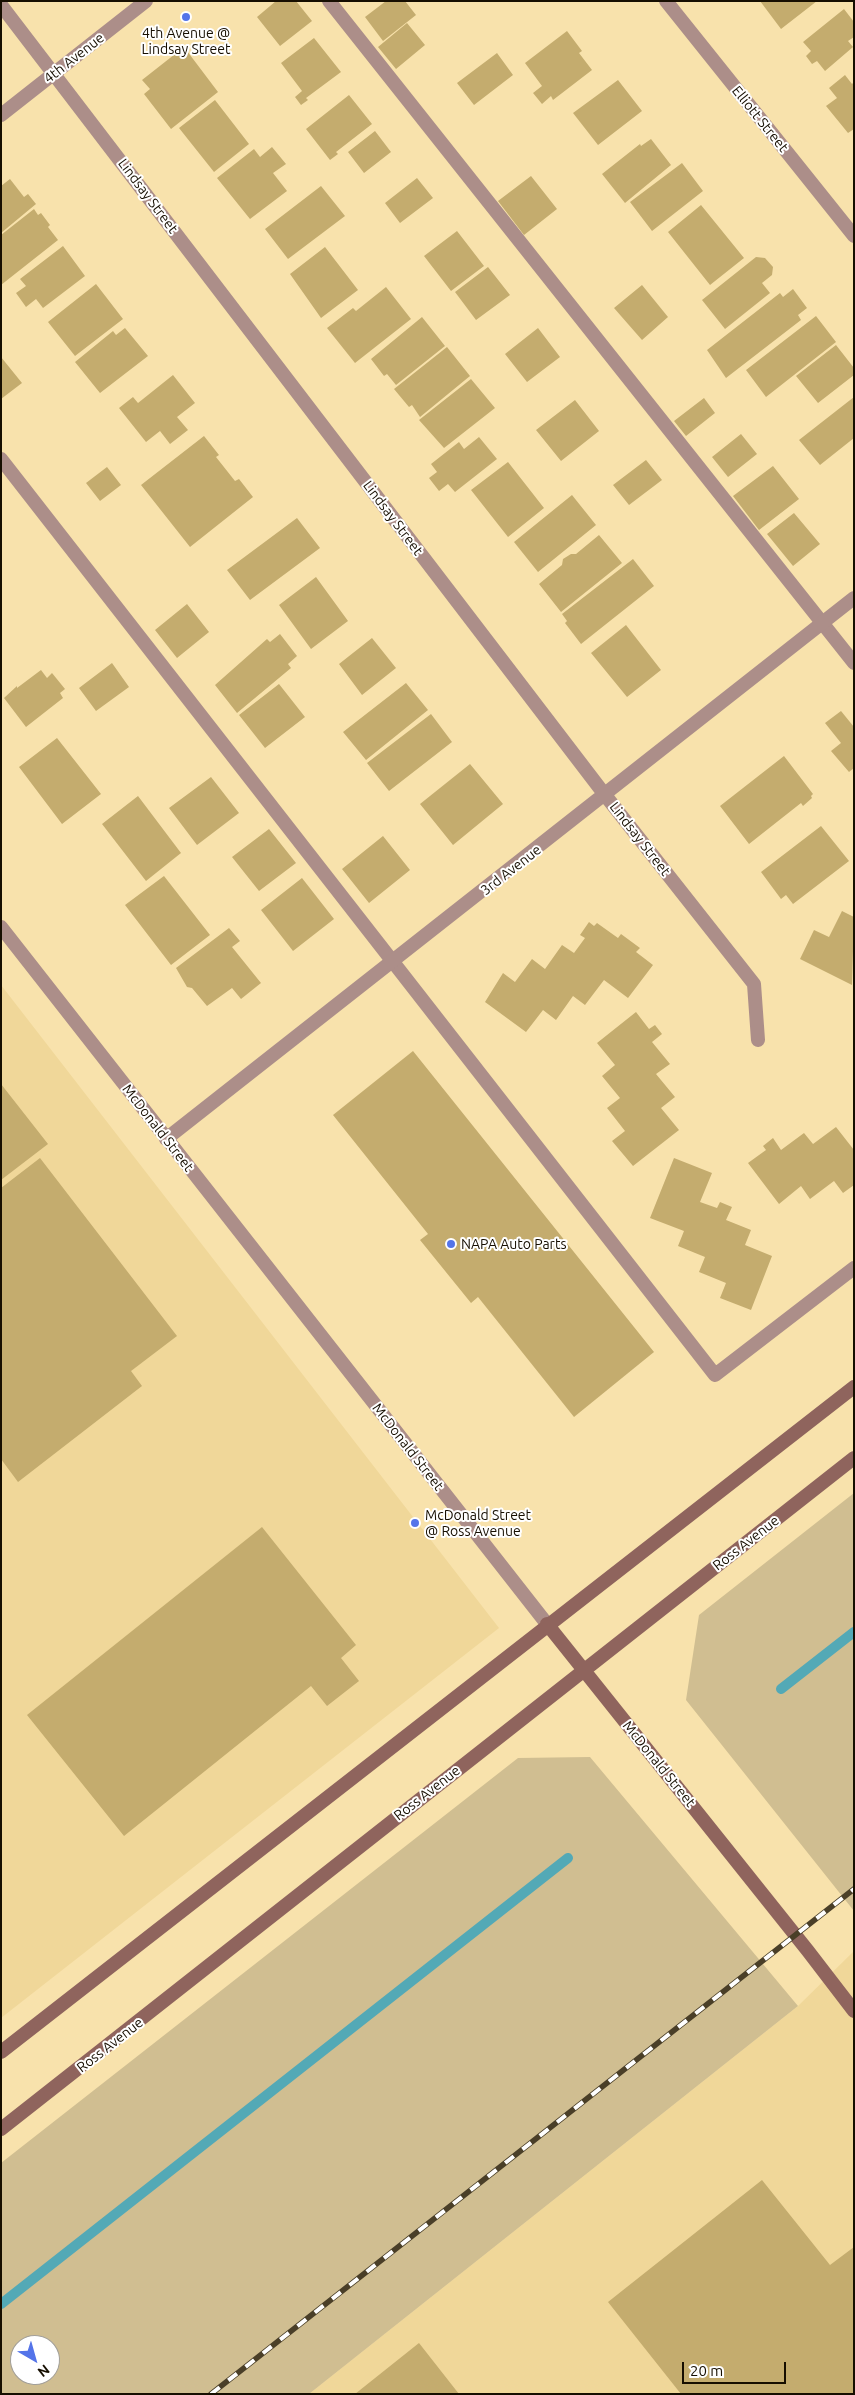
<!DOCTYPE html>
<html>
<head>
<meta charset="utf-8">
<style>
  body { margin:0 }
  #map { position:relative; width:855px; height:2395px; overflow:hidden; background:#f8e2ac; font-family:Ubuntu,sans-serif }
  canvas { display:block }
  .frame { position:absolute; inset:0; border:2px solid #160e00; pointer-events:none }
  .north { position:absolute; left:10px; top:2335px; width:50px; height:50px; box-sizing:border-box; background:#fff; border:1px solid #a29f99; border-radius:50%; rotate:142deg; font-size:14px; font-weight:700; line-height:20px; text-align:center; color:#160e00 }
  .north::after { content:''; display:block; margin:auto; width:18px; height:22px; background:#5474e9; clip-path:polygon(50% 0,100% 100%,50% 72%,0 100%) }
  .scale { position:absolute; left:682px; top:2362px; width:104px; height:22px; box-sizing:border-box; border:2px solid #160e00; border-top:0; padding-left:6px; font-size:15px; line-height:18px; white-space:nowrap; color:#160e00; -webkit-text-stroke:4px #fff; paint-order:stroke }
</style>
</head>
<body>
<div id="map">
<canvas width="855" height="2395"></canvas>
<div class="frame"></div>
<div class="north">N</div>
<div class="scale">20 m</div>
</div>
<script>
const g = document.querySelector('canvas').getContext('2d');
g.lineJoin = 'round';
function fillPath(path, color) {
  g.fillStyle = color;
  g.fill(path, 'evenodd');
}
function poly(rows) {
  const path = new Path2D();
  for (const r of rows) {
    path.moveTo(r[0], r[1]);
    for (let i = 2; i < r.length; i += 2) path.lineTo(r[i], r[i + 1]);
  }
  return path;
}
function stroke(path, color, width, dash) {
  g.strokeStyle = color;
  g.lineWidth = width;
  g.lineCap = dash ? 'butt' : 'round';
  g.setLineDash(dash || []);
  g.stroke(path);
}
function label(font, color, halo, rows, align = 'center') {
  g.font = font + ' Ubuntu,sans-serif';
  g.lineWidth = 4;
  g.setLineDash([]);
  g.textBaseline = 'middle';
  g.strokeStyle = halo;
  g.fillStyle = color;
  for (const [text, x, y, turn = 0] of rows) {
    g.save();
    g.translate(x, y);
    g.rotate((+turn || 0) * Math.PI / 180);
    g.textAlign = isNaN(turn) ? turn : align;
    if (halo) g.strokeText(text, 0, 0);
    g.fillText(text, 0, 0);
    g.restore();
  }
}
fillPath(poly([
  [1,985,499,1628,1,2018],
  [854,1951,854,2394,309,2394,798,2006]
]), '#f0d799');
fillPath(poly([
  [854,1493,854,1911,686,1700,699,1615],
  [590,1757,798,2006,309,2394,1,2394,1,2163,518,1758],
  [20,2345,50,2345,50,2375,20,2375]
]), '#d0be91');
stroke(poly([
  [781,1689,854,1632],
  [1,2304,568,1858]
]), '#53a9b6', 10);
fillPath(poly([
  [276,1,296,1,312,21,280,46,257,17],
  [386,1,405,1,416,15,383,41,365,17],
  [760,1,817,1,781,29],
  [844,9,854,22,854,37,848,41,853,47,825,71,817,61,812,64,806,56,811,51,803,42],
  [407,23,425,45,396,69,378,47],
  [567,31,582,51,579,53,592,70,553,100,551,96,542,104,533,93,542,86,525,63],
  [314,38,341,72,306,98,308,100,301,105,295,97,302,91,281,63],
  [184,47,218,92,171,129,144,94,150,89,142,80],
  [497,53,513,75,474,105,457,83],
  [845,75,852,84,854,82,854,129,848,133,826,106,837,98,829,88],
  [618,80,642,111,598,145,573,113],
  [349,95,372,124,336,152,338,154,330,160,306,129],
  [215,100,249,144,214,172,179,128],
  [375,131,391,152,364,173,348,152],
  [651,139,671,165,625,203,602,174,640,144,641,146],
  [272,147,286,164,273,173,287,191,250,219,217,178,254,149,260,157],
  [682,163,703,191,652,231,630,202],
  [531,176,557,209,524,235,498,201],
  [417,178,433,198,400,223,385,203],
  [10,179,24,197,28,194,36,204,1,233,1,186],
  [321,186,345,216,288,259,265,229],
  [701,205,744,258,710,285,668,232],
  [34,209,38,215,41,213,50,225,48,227,58,240,1,285,1,235],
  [457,231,484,266,451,291,424,256],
  [63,246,85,276,43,308,36,299,26,307,16,293,26,286,20,279],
  [325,247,358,290,321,318,290,274],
  [756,257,765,258,773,267,772,275,762,283,770,293,725,329,702,300],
  [488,267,510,295,476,320,455,292],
  [96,284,123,319,75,356,48,322],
  [642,285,668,317,642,340,614,308],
  [386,287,411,319,355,363,327,328,353,308,356,311],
  [793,289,807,308,798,315,801,320,726,378,707,350,780,293,783,297],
  [816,316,836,342,766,397,746,370],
  [422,317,445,346,396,385,387,374,384,376,371,359],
  [125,328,148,356,100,393,75,362,113,331,116,335],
  [538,328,560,357,527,382,505,354],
  [836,345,854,368,854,375,818,403,796,376],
  [447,347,470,376,420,417,412,405,409,407,394,389],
  [1,357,22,383,1,399],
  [173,375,195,403,177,417,188,430,170,444,160,431,146,442,119,408,133,397,138,403],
  [471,379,495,408,444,448,419,420],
  [854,397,854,438,820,465,799,440],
  [704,398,715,413,686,436,674,421],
  [575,400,599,431,561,461,536,430],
  [741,434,757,454,728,477,712,457],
  [204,436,219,455,216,457,235,481,239,479,253,497,190,547,141,485],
  [479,437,497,459,455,492,448,484,439,491,429,478,437,472,431,464,459,442,464,449],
  [646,460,662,480,629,505,613,485],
  [508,462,544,508,508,537,471,490],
  [773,466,799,499,759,530,733,496],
  [107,467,121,485,100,501,86,483],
  [572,495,596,525,538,572,514,542],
  [794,513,820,544,793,566,767,534],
  [297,518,320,548,250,600,227,570],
  [599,535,622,563,561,612,539,584,562,565,563,559,571,554,576,554],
  [633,559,654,586,581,644,565,623,567,621,562,614],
  [316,577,348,621,311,649,279,605],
  [187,604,209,632,177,658,155,630],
  [626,625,661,670,627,697,591,653],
  [280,634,297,656,288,664,291,668,237,713,215,685,267,639,270,642],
  [372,638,396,668,362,695,339,664],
  [112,663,129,687,96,711,79,688],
  [41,670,47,678,52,673,65,689,60,693,63,698,26,727,4,698,17,686,17,688],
  [406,683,428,710,366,760,343,732],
  [279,684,305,717,265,748,239,715],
  [841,711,854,727,854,768,849,772,831,751,841,743,825,723],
  [431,714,452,742,389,791,367,763],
  [57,738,101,794,62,824,19,767],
  [784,756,813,794,811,796,812,798,803,806,801,803,749,844,720,806],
  [470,764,503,804,453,845,420,804],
  [211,777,239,813,197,845,169,808],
  [138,796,181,853,146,881,102,824],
  [821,826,849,861,793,904,786,895,781,899,761,872],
  [269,829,296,863,259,891,232,857],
  [383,836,410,870,369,903,342,869],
  [164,876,210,935,171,965,125,905],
  [302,878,334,919,293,951,261,910],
  [842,911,854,917,852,985,800,959,814,930,829,937],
  [589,922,594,926,597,923,618,938,621,934,640,948,636,952,653,965,628,998,604,980,585,1005,573,996,556,1020,543,1010,526,1032,485,1002,503,973,515,982,532,959,545,969,562,945,574,953,585,938,580,935],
  [229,928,240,941,232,947,261,983,241,999,232,988,207,1006,192,988,187,987,176,968],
  [636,1012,649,1029,655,1025,662,1034,652,1042,670,1064,656,1074,675,1097,661,1108,679,1130,633,1166,612,1141,625,1131,607,1108,620,1098,602,1076,615,1065,597,1043],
  [413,1051,654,1352,574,1417,478,1297,471,1303,420,1240,428,1234,333,1115],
  [1,1084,48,1144,1,1180],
  [836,1127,854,1150,854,1185,843,1193,834,1181,810,1199,801,1186,779,1204,748,1163,766,1150,763,1146,773,1138,781,1150,804,1133,813,1144],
  [40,1158,177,1336,131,1371,142,1386,18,1482,1,1459,1,1188],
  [674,1158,712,1173,700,1202,717,1208,720,1202,732,1207,726,1220,751,1230,745,1245,772,1256,751,1310,720,1298,726,1283,699,1272,705,1257,678,1246,684,1231,650,1218],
  [262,1527,356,1645,341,1658,359,1681,327,1706,311,1686,124,1836,27,1715],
  [762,2180,830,2265,854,2247,854,2394,681,2394,608,2302],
  [419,2343,459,2394,355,2394]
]), '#c4ac6e');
stroke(poly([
  [329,1,854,663],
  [1,459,715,1375,854,1268]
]), '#ac8e89', 14);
stroke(poly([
  [666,1,854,236],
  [1,5,605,795,754,984,758,1040],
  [166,1139,854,598]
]), '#ac8e89', 14);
stroke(poly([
  [1,115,146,1],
  [1,927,547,1624]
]), '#ac8e89', 14);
stroke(poly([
  [547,1624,808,1951,854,2011],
  [1,2052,854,1387],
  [1,2129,854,1458]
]), '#8f645d', 14);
const rail = poly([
  [211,2394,854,1889]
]);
stroke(rail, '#4a3f28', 5.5);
stroke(rail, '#fff', 4, [11]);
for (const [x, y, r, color] of [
  [186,17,5,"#5474e9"],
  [451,1244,5,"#5474e9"],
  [415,1523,5,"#5474e9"]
]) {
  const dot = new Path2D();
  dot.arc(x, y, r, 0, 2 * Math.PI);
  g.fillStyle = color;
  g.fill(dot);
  stroke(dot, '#fff', 2);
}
label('14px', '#160e00', '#fff', [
  ["4th Avenue @",186,33,"center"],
  ["Lindsay Street",186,49,"center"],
  ["NAPA Auto Parts",461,1244],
  ["McDonald Street",425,1515],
  ["@ Ross Avenue",425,1531]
], 'left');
label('14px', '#160e00', '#fff', [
  ["4th Avenue",74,58,-38],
  ["Elliott Street",760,119,51],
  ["Lindsay Street",148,196,53],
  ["Lindsay Street",393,518,53],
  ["Lindsay Street",640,839,52],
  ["3rd Avenue",511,870,-38],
  ["McDonald Street",158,1128,52],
  ["McDonald Street",408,1447,52],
  ["Ross Avenue",746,1543,-38],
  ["McDonald Street",659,1764,51],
  ["Ross Avenue",427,1793,-38],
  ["Ross Avenue",110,2045,-38]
]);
</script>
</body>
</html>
